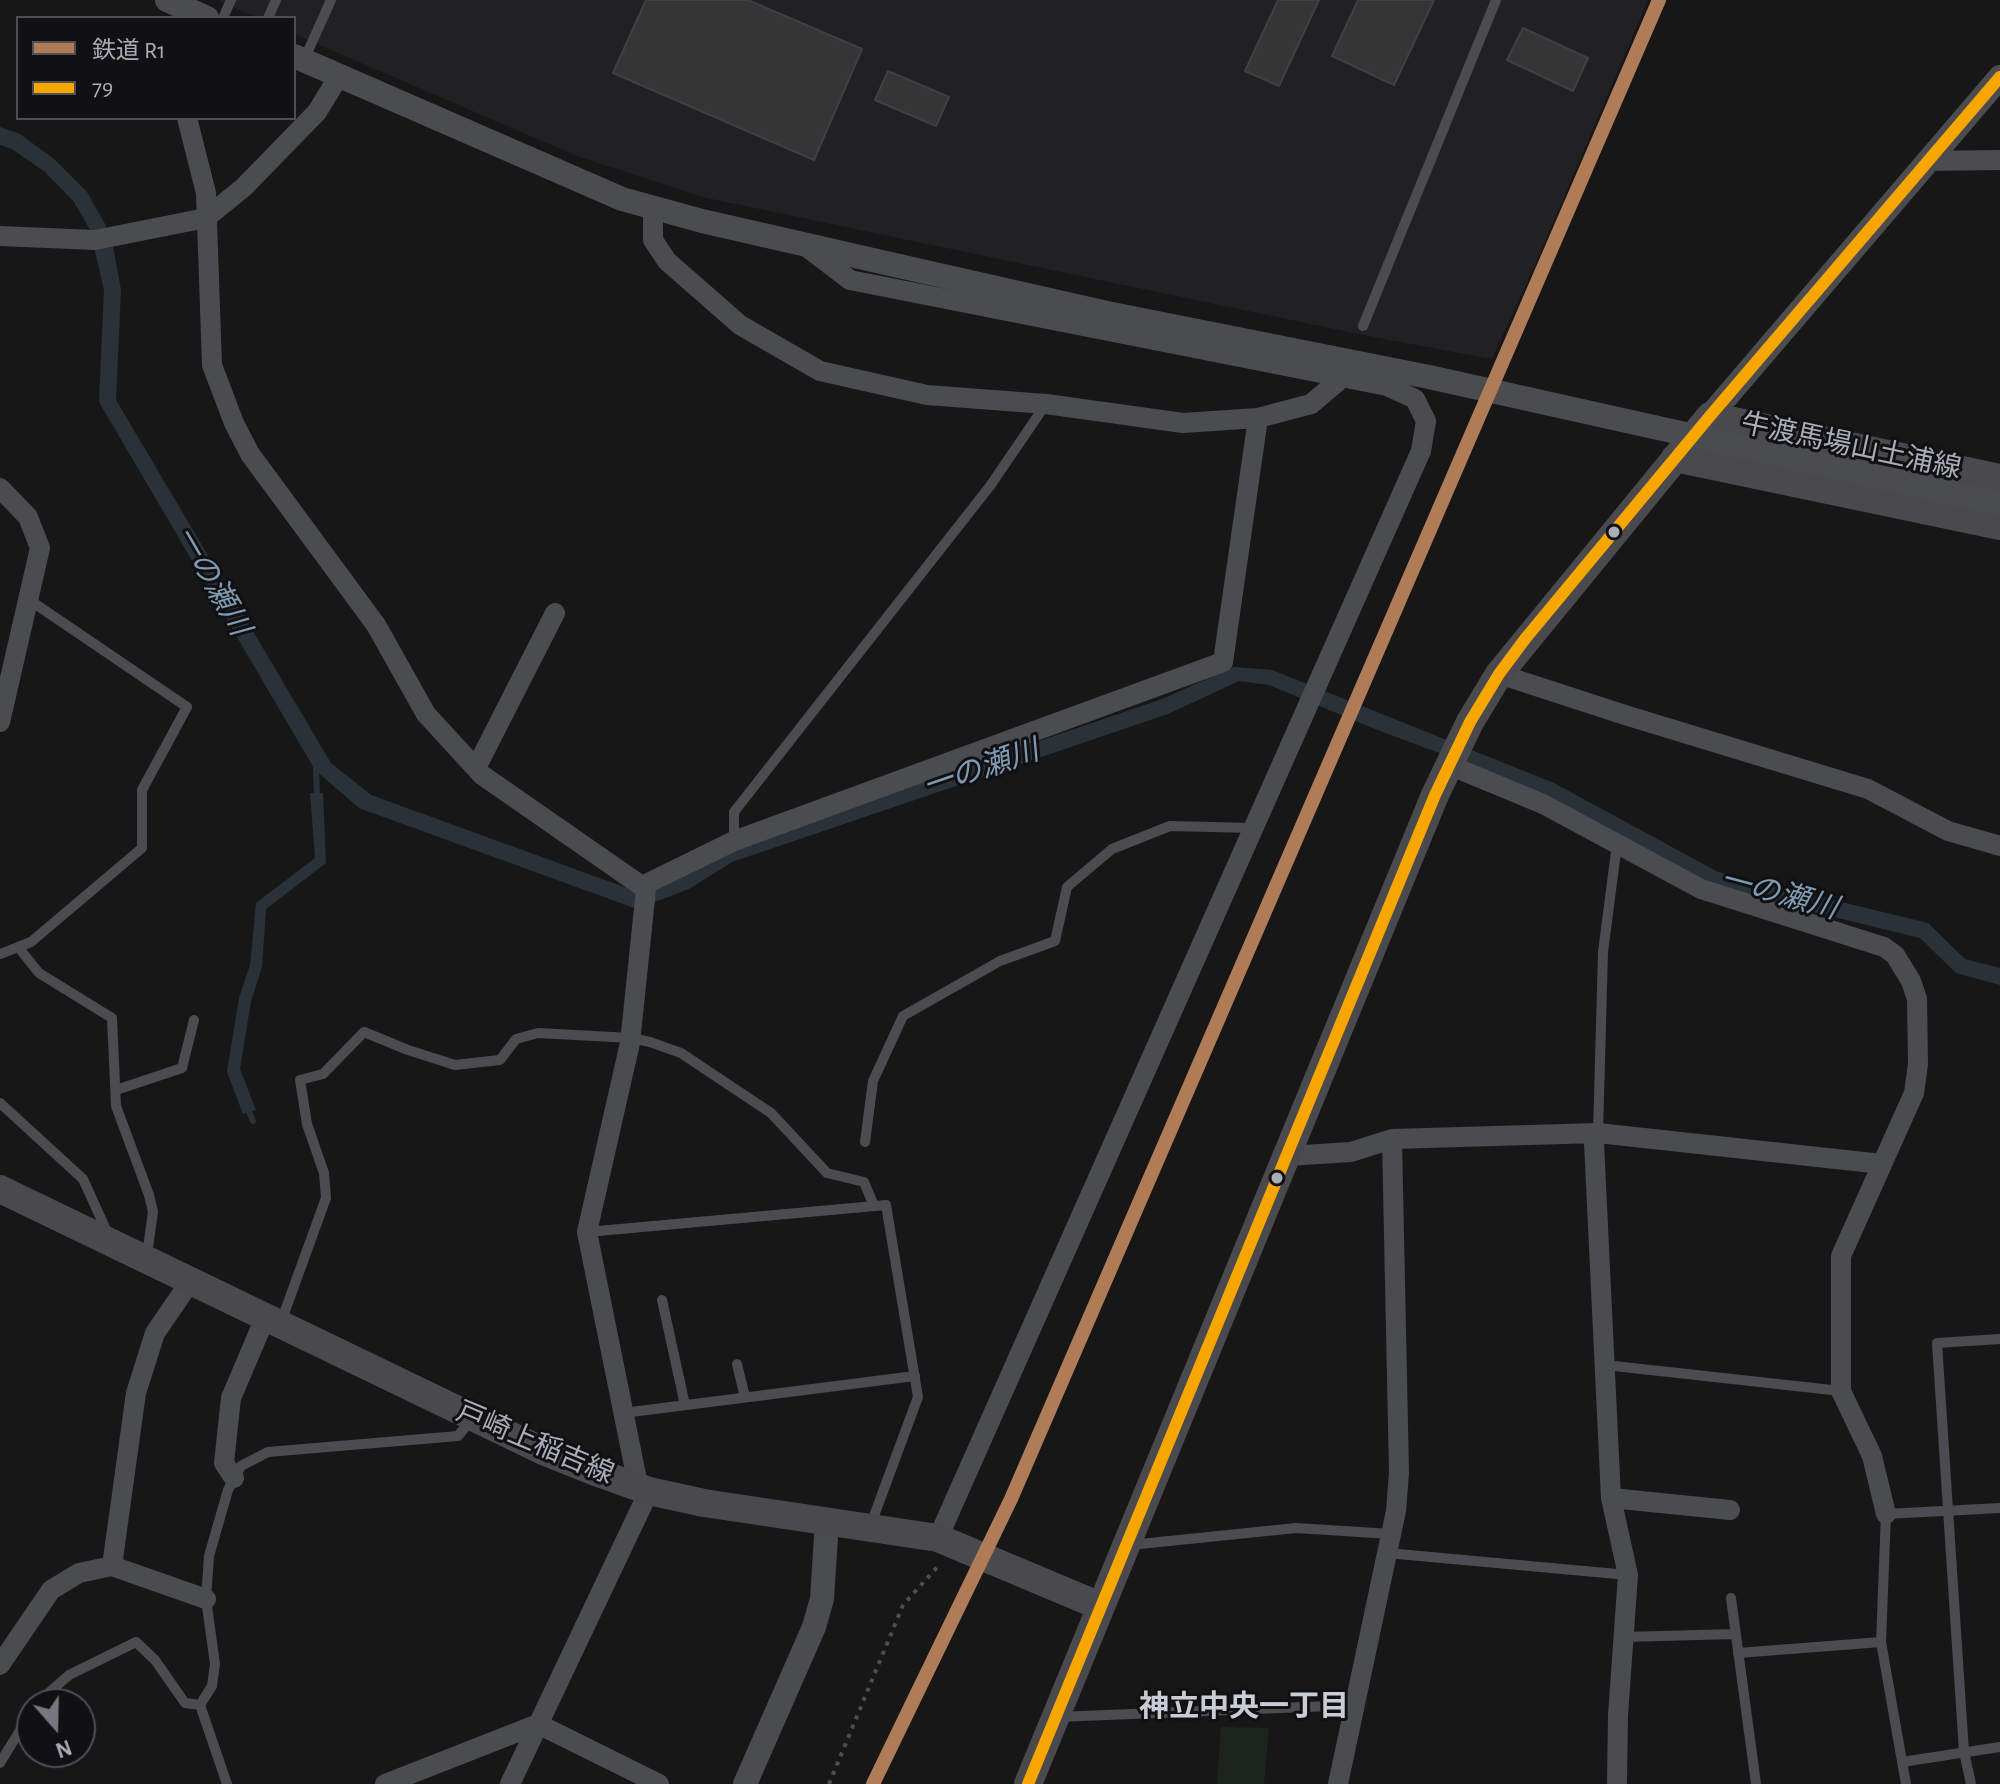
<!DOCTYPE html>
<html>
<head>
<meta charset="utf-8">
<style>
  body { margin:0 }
  #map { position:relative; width:2000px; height:1784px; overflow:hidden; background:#171717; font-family:"Alegreya Sans","Noto Sans JP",sans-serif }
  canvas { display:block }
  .legend { position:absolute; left:16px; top:16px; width:280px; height:104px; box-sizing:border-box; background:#111113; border:2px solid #4d4f55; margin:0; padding:10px 14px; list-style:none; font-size:24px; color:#a8adb8 }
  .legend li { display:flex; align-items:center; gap:16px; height:40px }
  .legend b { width:40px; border:2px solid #4d4f55 }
  .north { position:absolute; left:16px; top:1688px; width:80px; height:80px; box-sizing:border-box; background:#111113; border:2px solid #4d4f55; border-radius:50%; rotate:160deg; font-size:22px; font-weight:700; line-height:32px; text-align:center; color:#a8adb8 }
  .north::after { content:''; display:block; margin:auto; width:28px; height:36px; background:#757880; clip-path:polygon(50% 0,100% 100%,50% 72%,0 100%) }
</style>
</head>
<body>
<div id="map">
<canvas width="2000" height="1784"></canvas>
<ul class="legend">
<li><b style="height:10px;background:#b07c57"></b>鉄道 R1</li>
<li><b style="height:10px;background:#f7a600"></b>79</li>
</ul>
<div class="north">N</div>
</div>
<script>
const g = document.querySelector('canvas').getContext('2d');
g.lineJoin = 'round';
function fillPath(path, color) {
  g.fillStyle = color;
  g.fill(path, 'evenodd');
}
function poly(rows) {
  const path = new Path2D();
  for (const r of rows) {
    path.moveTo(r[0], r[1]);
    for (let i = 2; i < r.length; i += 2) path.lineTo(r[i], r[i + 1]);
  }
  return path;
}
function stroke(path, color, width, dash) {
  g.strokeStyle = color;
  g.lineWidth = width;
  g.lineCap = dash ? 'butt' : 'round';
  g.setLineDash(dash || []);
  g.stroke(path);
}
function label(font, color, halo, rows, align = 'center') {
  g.font = font + ' "Alegreya Sans","Noto Sans JP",sans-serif';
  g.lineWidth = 6;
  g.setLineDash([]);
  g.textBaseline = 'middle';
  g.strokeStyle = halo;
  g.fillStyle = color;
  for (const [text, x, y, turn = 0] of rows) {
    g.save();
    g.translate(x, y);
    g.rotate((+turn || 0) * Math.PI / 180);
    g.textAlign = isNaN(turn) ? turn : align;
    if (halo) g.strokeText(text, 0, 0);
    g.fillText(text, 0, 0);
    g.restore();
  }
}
fillPath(poly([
  [218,0,1648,0,1542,249,1492,359,1373,337,702,197,577,156,294,34,294,18,258,18]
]), '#212123');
fillPath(poly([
  [1221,1727,1269,1728,1264,1784,1217,1784]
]), '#1d241e');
fillPath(poly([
  [0,127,20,134,54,159,87,192,105,224,113,246,121,290,116,400,331,763,371,795,638,892,724,849,1162,699,1234,667,1272,670,1554,783,1718,872,1928,923,1965,959,2000,968,2000,985,1956,973,1920,938,1711,887,1466,763,1375,729,1269,685,1239,681,1168,714,732,862,689,889,637,909,359,808,315,770,99,402,104,290,90,230,74,202,45,172,12,149,0,145],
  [310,793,323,793,326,863,266,909,262,967,251,1001,240,1069,256,1110,243,1114,227,1072,239,998,250,965,256,903,315,858]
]), '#2a3239');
stroke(poly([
  [316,767,317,799],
  [247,1107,253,1121]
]), '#2a3239', 6);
const building = poly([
  [646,0,748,0,862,49,814,160,613,73,646,0],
  [1278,0,1319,0,1279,86,1245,71,1278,0],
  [1358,0,1434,0,1394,85,1332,56,1358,0],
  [1523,28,1588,58,1573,91,1507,60,1523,28],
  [888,71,949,97,936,126,875,100,888,71]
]);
fillPath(building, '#353536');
stroke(building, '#3f4043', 2);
stroke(poly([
  [829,1784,903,1605,940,1564]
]), '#4d4e52', 4, [4, 6]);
stroke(poly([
  [223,18,231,0],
  [268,18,276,0],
  [304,60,331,0],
  [1363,326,1496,0],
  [734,841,734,812,990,486,1046,404],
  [19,948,39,973,112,1018,116,1106,149,1195,153,1212,147,1255],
  [0,954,31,942,142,848,142,790,187,707,28,599],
  [116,1090,182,1068,194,1020],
  [0,1103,83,1179,107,1232],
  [1598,1133,1603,952,1617,844],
  [865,1142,873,1081,903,1016,1000,961,1055,941,1067,887,1112,849,1170,826,1253,828],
  [587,1232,886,1205,918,1397,871,1524],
  [662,1300,685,1405],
  [281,1322,326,1198,324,1173,307,1124,300,1080,323,1074,364,1032,408,1050,455,1065,500,1060,516,1039,538,1033,631,1038,650,1042,681,1053,771,1113,827,1173,864,1182,874,1206],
  [737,1364,745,1397],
  [1605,1365,1841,1391],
  [623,1413,915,1376],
  [1130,1545,1296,1528,1391,1534],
  [1387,1553,1628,1575],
  [1731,1598,1756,1784],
  [1624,1637,1735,1634],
  [1738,1653,1881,1642],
  [36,1704,69,1675,136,1642,155,1660,185,1703,200,1705,212,1686,215,1664,206,1599,209,1556,228,1490,241,1466,268,1452,458,1436,472,1419],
  [200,1705,227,1784],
  [1057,1717,1355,1705],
  [1902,1762,2000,1747],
  [0,1763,32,1711],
  [1906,1784,1881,1642,1886,1514,2000,1508],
  [1971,1784,1964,1752,1937,1343,2000,1339]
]), '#4b4c50', 10);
stroke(poly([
  [187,118,206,193,212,365,234,423,250,454,376,625,426,714,482,775,646,889,630,1043,587,1232,636,1475,634,1486],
  [1926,161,2000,160],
  [653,207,653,240,667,261,740,325,820,371,927,395,1046,404,1183,423,1258,418,1311,404,1343,377],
  [0,236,95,240,206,218,244,187,317,112,339,76],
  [804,245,850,280,1387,386,1415,399,1426,421,1421,451,938,1538],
  [0,488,28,517,40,548,0,722],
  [1499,674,1625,715,1868,789,1948,831,2000,846],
  [1449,765,1543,804,1701,889,1884,947,1895,955,1911,981,1917,999,1918,1064,1914,1093,1841,1256,1841,1391,1872,1456,1886,1514],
  [476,768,555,613],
  [642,886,734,841,1223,662,1258,418],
  [1598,1133,1594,1143,1611,1498,1628,1575,1618,1715,1617,1784],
  [1287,1156,1351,1152,1392,1139,1598,1133,1882,1164],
  [234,1478,224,1463,231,1398,265,1318],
  [1611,1498,1730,1510],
  [112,1566,136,1393,155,1333,190,1282],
  [0,1665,51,1590,79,1573,112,1566,206,1599],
  [385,1784,538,1724,659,1784],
  [510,1784,649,1491],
  [1338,1784,1396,1511,1399,1473,1392,1139]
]), '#4b4c50', 20);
stroke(poly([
  [167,0,207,18],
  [294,56,622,199,702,221,899,266],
  [1710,416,2000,77],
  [745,1784,814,1627,822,1599,827,1521]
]), '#4b4c50', 24);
stroke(poly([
  [1675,458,2000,526],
  [0,1189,543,1451,593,1471,649,1491,704,1503,938,1538,1100,1606],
  [1028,1784,1435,795,1470,722,1499,674,1710,416,2000,478]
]), '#4a4a4e', 28);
stroke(poly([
  [899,266,1107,313,1429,377,2000,504]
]), '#4b4c50', 24);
stroke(poly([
  [1028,1784,1435,795,1470,722,1499,674,1525,639,1710,416,2000,77]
]), '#f7a600', 12);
stroke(poly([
  [873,1784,1011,1499,1659,0]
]), '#b07c57', 14);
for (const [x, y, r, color] of [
  [1614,532,7,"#a8adb8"],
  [1277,1178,7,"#a8adb8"]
]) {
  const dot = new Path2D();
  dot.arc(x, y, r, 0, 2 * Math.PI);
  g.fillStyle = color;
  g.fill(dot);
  stroke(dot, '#111113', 3);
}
label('28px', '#a8adb8', '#111113', [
  ["牛渡馬場山土浦線",1851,446,12],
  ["戸崎上稲吉線",535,1443,23]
]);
label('italic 30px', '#7f9bb3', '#111113', [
  ["一の瀬川",212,581,60],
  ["一の瀬川",981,769,-19],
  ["一の瀬川",1779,894,15]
]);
label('bold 30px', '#c9ccd4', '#111113', [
  ["神立中央一丁目",1244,1707]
]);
</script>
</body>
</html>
